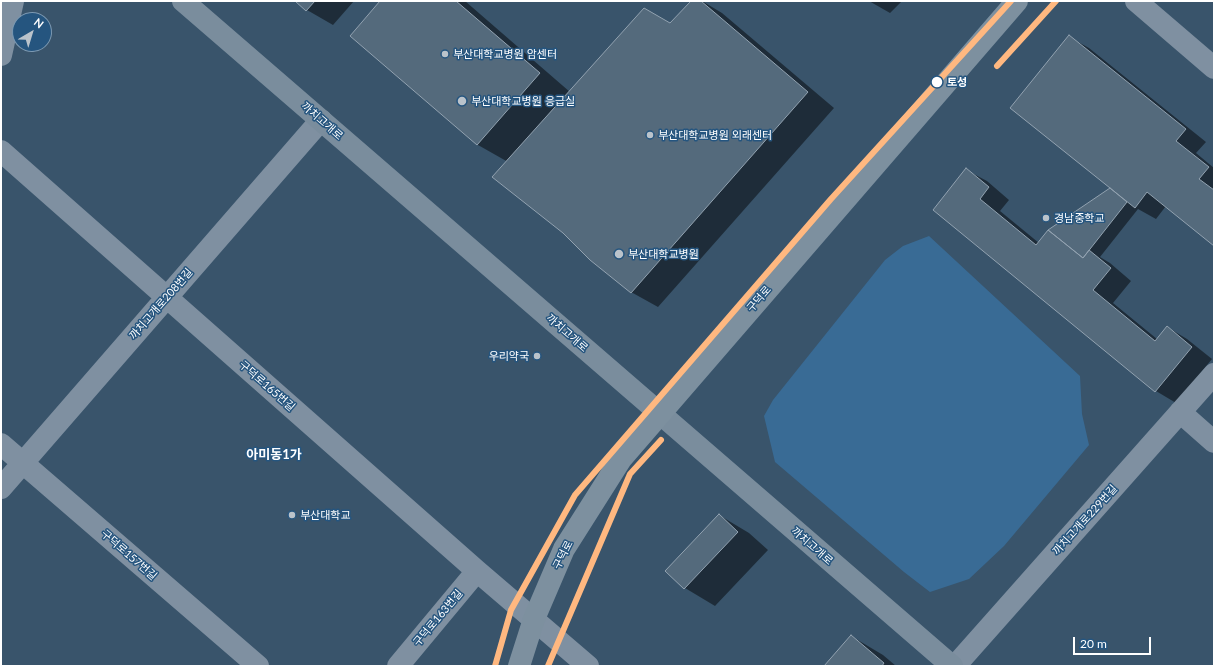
<!DOCTYPE html>
<html>
<head>
<meta charset="utf-8">
<style>
  body { margin:0 }
  #map { position:relative; width:1215px; height:667px; overflow:hidden; background:#39546b; font-family:Lato,sans-serif }
  canvas { display:block }
  .frame { position:absolute; inset:0; border:2px solid #fff; pointer-events:none }
  .north { position:absolute; left:12px; top:12px; width:40px; height:40px; box-sizing:border-box; background:#25557f; border:1px solid #7c99b2; border-radius:50%; rotate:38deg; font-size:11px; font-weight:700; line-height:16px; text-align:center; color:#fff }
  .north::after { content:''; display:block; margin:auto; width:14px; height:18px; background:#bac3cb; clip-path:polygon(50% 0,100% 100%,50% 72%,0 100%) }
  .scale { position:absolute; left:1073px; top:637px; width:78px; height:18px; box-sizing:border-box; border:2px solid #fff; border-top:0; padding-left:5px; font-size:12px; line-height:14px; white-space:nowrap; color:#fff; -webkit-text-stroke:3px #25557f; paint-order:stroke }
</style>
</head>
<body>
<div id="map">
<canvas width="1215" height="667"></canvas>
<div class="frame"></div>
<div class="north">N</div>
<div class="scale">20 m</div>
</div>
<script>
const g = document.querySelector('canvas').getContext('2d');
g.lineJoin = 'round';
function fillPath(path, color) {
  g.fillStyle = color;
  g.fill(path, 'evenodd');
}
function poly(rows) {
  const path = new Path2D();
  for (const r of rows) {
    path.moveTo(r[0], r[1]);
    for (let i = 2; i < r.length; i += 2) path.lineTo(r[i], r[i + 1]);
  }
  return path;
}
function stroke(path, color, width, dash) {
  g.strokeStyle = color;
  g.lineWidth = width;
  g.lineCap = dash ? 'butt' : 'round';
  g.setLineDash(dash || []);
  g.stroke(path);
}
function label(font, color, halo, rows, align = 'center') {
  g.font = font + ' Lato,"Noto Sans KR",sans-serif';
  g.lineWidth = 3;
  g.setLineDash([]);
  g.textBaseline = 'middle';
  g.strokeStyle = halo;
  g.fillStyle = color;
  for (const [text, x, y, turn = 0] of rows) {
    g.save();
    g.translate(x, y);
    g.rotate((+turn || 0) * Math.PI / 180);
    g.textAlign = isNaN(turn) ? turn : align;
    if (halo) g.strokeText(text, 0, 0);
    g.fillText(text, 0, 0);
    g.restore();
  }
}
fillPath(poly([
  [929,236,1080,376,1082,414,1089,445,1004,546,969,579,930,592,904,572,775,462,764,416,773,400,885,260,903,246]
]), '#396b95');
fillPath(poly([
  [297,1,354,1,333,25,307,10],
  [382,1,465,1,570,92,671,24,692,1,702,1,722,13,834,108,658,307,631,292,508,162,478,145,352,36],
  [869,1,902,1,890,13],
  [1069,37,1089,48,1206,142,1196,153,1214,168,1214,245,1166,206,1156,219,1138,209,1100,257,1110,263,1131,281,1113,303,1157,339,1167,327,1187,339,1212,359,1176,403,1156,391,934,209,966,170,987,181,1009,200,1000,211,1039,243,1110,189,1114,191],
  [719,515,749,533,768,550,715,606,685,588],
  [851,636,883,655,896,666,826,666]
]), '#0007');
const building = poly([
  [295,1,315,1,306,11,295,1],
  [380,1,456,1,540,73,477,145,350,36,380,1],
  [691,1,701,1,808,92,631,293,590,260,563,233,492,177,644,8,670,23,691,1],
  [1069,35,1186,129,1176,141,1209,167,1199,179,1214,190,1214,246,1147,192,1135,208,1010,108,1069,35],
  [966,168,989,187,980,199,1036,245,1048,230,1083,258,1089,250,1111,268,1093,290,1155,341,1167,326,1192,347,1155,392,933,210,966,168],
  [1110,188,1127,202,1083,258,1048,230,1110,188],
  [719,514,738,532,684,589,665,571,719,514],
  [851,635,884,663,882,666,824,666,851,635]
]);
fillPath(building, '#546a7c');
stroke(building, '#92a2b0', 1);
stroke(poly([
  [1136,1,1214,68],
  [1,55,13,1],
  [1,151,477,571,588,666],
  [1180,412,1214,442],
  [1,444,258,666],
  [1,488,321,120],
  [398,666,477,571],
  [955,666,1214,374]
]), '#7f90a1', 22);
stroke(poly([
  [183,1,952,666]
]), '#7a8d9d', 22);
stroke(poly([
  [519,666,534,619,564,549,621,459,1017,1]
]), '#7d909f', 22);
stroke(poly([
  [997,66,1056,1],
  [495,666,511,610,575,495,831,199,1011,1],
  [548,666,630,474,661,440]
]), '#ffb880', 6);
for (const [x, y, r, color] of [
  [445,54,4,"#bac3cb"],
  [937,82,6,"#fff"],
  [462,101,5,"#bac3cb"],
  [650,135,4,"#bac3cb"],
  [1046,218,4,"#bac3cb"],
  [619,254,5,"#bac3cb"],
  [537,356,4,"#bac3cb"],
  [292,515,4,"#bac3cb"]
]) {
  const dot = new Path2D();
  dot.arc(x, y, r, 0, 2 * Math.PI);
  g.fillStyle = color;
  g.fill(dot);
  stroke(dot, '#25557f', 1.5);
}
label('11px', '#fff', '#25557f', [
  ["부산대학교병원 암센터",453,54],
  ["부산대학교병원 응급실",471,101],
  ["부산대학교병원 외래센터",658,135],
  ["경남중학교",1054,218],
  ["부산대학교병원",628,254],
  ["우리약국",529,356,"right"],
  ["부산대학교",300,515]
], 'left');
label('bold 11px', '#fff', '#25557f', [
  ["토성",947,82]
], 'left');
label('11px', '#fff', '#25557f', [
  ["까치고개로",322,121,41],
  ["구덕로",759,299,-49],
  ["까치고개로208번길",161,304,-49],
  ["까치고개로",567,333,41],
  ["구덕로165번길",267,386,41],
  ["까치고개로229번길",1085,520,-48],
  ["까치고개로",812,546,41],
  ["구덕로157번길",129,555,41],
  ["구덕로",563,555,-63],
  ["구덕로163번길",438,618,-50]
]);
label('bold 13px', '#fff', '#25557f', [
  ["아미동1가",274,455]
]);
</script>
</body>
</html>
